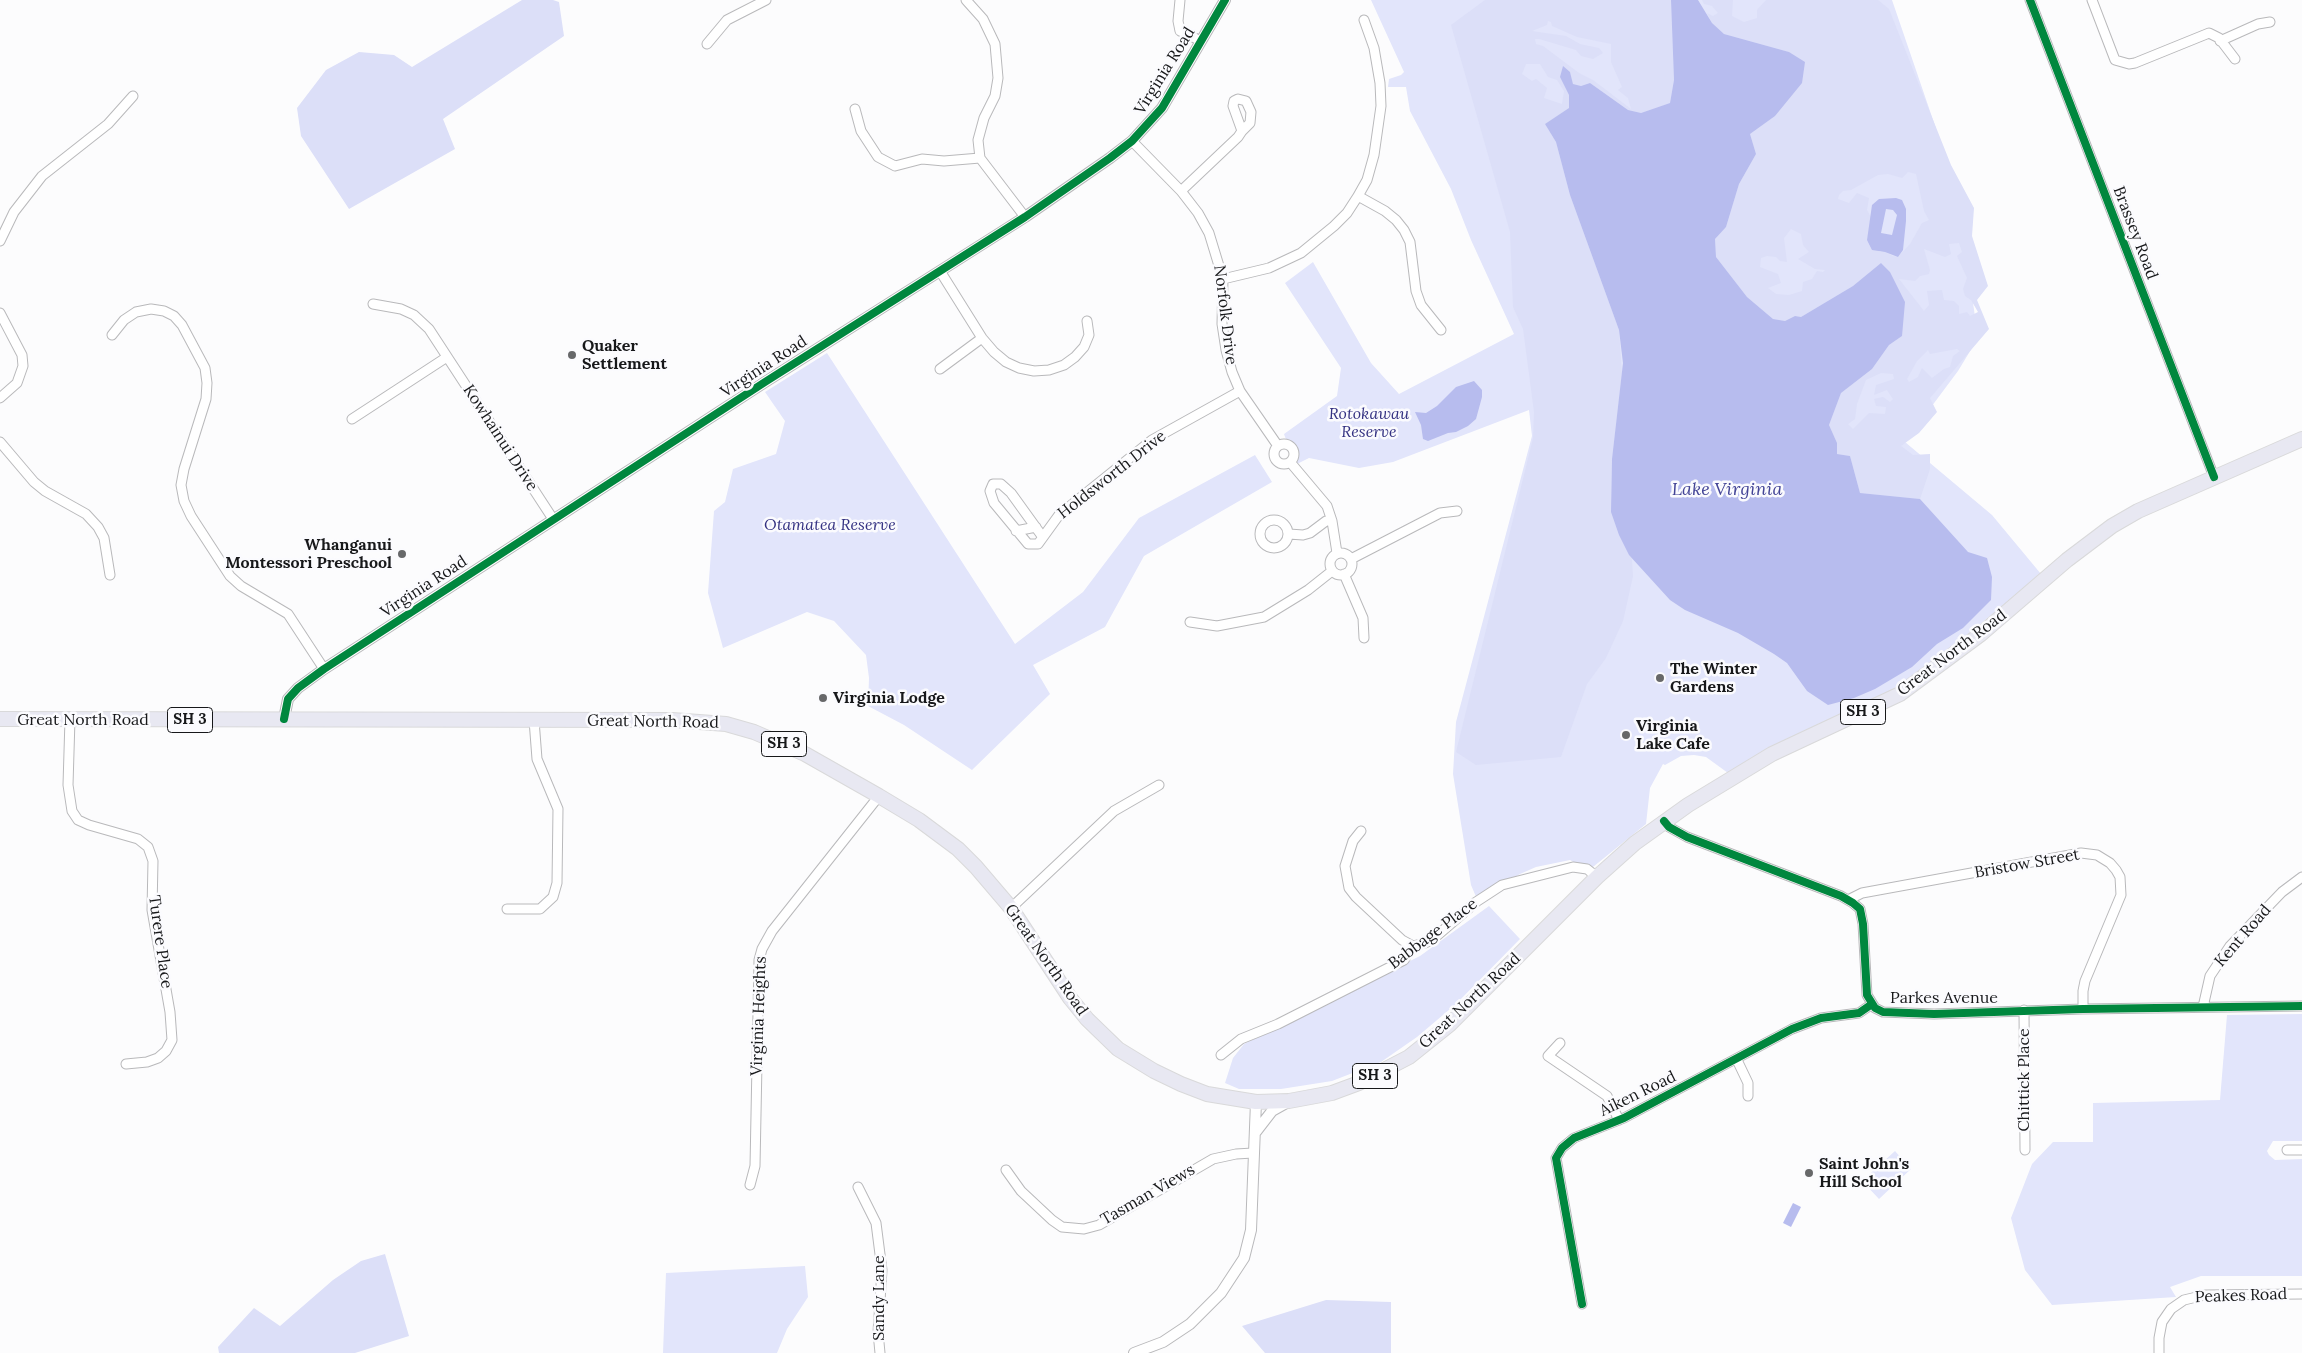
<!DOCTYPE html>
<html>
<head>
<meta charset="utf-8">
<style>
  body { margin:0 }
  canvas { display:block; background:#fcfcfd }
</style>
</head>
<body>
<canvas width="2302" height="1353"></canvas>
<script>
const g = document.querySelector('canvas').getContext('2d');
g.lineJoin = 'round';
function fillPath(path, color) {
  g.fillStyle = color;
  g.fill(path, 'evenodd');
}
function poly(rows) {
  const path = new Path2D();
  for (const r of rows) {
    if (r.length === 3) {
      path.moveTo(r[0] + r[2], r[1]);
      path.arc(r[0], r[1], r[2], 0, 2 * Math.PI);
      continue;
    }
    path.moveTo(r[0], r[1]);
    for (let i = 2; i < r.length; i += 2) path.lineTo(r[i], r[i + 1]);
  }
  return path;
}
function stroke(path, color, width, dash) {
  g.strokeStyle = color;
  g.lineWidth = width;
  g.lineCap = dash ? 'butt' : 'round';
  g.setLineDash(dash || []);
  g.stroke(path);
}
function label(font, color, halo, rows, align = 'center') {
  g.font = font + ' Lora,serif';
  g.lineWidth = 5;
  g.setLineDash([]);
  g.textBaseline = 'middle';
  g.strokeStyle = halo;
  g.fillStyle = color;
  for (const [text, x, y, turn = 0] of rows) {
    g.save();
    g.translate(x, y);
    g.rotate((+turn || 0) * Math.PI / 180);
    g.textAlign = isNaN(turn) ? turn : align;
    if (halo) g.strokeText(text, 0, 0);
    g.fillText(text, 0, 0);
    g.restore();
  }
}
fillPath(poly([
  [1371,0,1892,0,1957,190,1978,338,1958,371,1905,442,1992,515,2041,574,1917,676,1844,715,1728,773,1706,757,1694,755,1681,756,1665,765,1663,764,1650,788,1646,824,1588,871,1570,860,1536,867,1520,874,1477,899,1471,885,1453,774,1456,722,1532,436,1529,410,1393,462,1359,468,1309,458,1295,465,1284,434,1337,396,1341,368,1285,283,1313,262,1371,363,1399,394,1514,334,1471,240,1451,189,1410,111,1406,87,1388,87,1389,79,1401,75,1404,72],
  [827,353,1015,644,1083,592,1139,518,1255,455,1272,482,1144,556,1105,627,1033,665,1050,694,972,770,904,725,868,706,869,678,866,655,834,621,807,612,723,648,708,593,714,511,725,502,733,469,776,454,785,421,765,392],
  [1489,906,1520,939,1456,1004,1417,1037,1381,1062,1332,1081,1281,1089,1239,1089,1225,1083,1233,1058,1244,1044,1420,956],
  [2302,1014,2302,1141,2273,1141,2267,1151,2269,1155,2275,1160,2302,1159,2302,1276,2201,1276,2170,1287,2176,1297,2052,1305,2025,1270,2011,1218,2032,1164,2053,1142,2093,1142,2093,1103,2220,1100,2227,1015],
  [1895,1151,1911,1169,1879,1199,1862,1181],
  [805,1266,808,1297,787,1329,777,1353,663,1353,666,1273]
]), '#e2e5fb');
fillPath(poly([
  [522,0,553,0,559,2,564,36,443,119,455,149,349,209,301,136,297,108,326,70,359,52,394,55,412,67],
  [1485,0,1671,0,1674,80,1670,103,1641,113,1628,110,1590,83,1581,86,1573,84,1570,72,1560,77,1569,95,1569,108,1545,124,1556,142,1570,195,1619,330,1622,373,1612,459,1611,498,1629,555,1632,559,1633,576,1623,621,1606,658,1587,684,1561,757,1476,765,1456,752,1533,438,1534,412,1523,329,1513,307,1510,232,1451,25],
  [1548,21,1551,22,1552,26,1577,37,1611,44,1611,62,1622,87,1618,90,1628,98,1631,109,1593,80,1579,73,1543,46,1536,44,1535,39,1539,39,1576,50,1581,56,1593,59,1603,53,1599,48,1580,44,1566,36,1532,31,1547,25],
  [1526,64,1540,64,1548,77,1557,80,1564,91,1562,104,1544,98,1547,88,1536,79,1532,81,1522,74],
  [1702,0,1733,0,1732,16,1744,22,1757,18,1757,10,1766,0,1878,0,1889,9,1951,165,1974,208,1972,236,1988,286,1977,300,1989,329,1930,398,1937,412,1919,433,1901,446,1913,455,1930,454,1930,469,1920,499,1860,493,1850,456,1837,454,1837,443,1829,425,1841,393,1872,369,1889,345,1902,336,1895,286,1890,272,1881,263,1853,286,1801,317,1795,316,1785,321,1773,319,1747,297,1716,257,1715,239,1726,227,1739,184,1756,154,1750,134,1775,116,1805,63,1789,52,1724,34,1712,23,1707,13,1713,16,1718,13,1712,6,1704,4],
  [1908,172,1916,174,1924,211,1929,220,1922,223,1910,244,1898,257,1893,256,1885,252,1880,252,1867,240,1872,219,1867,210,1869,198,1857,193,1849,203,1838,199,1839,195,1843,191,1851,190,1878,175,1888,174,1902,178],
  [1791,229,1801,234,1803,245,1809,252,1798,259,1815,269,1825,270,1823,272,1817,271,1812,279,1803,282,1802,291,1789,295,1776,294,1768,288,1781,283,1778,274,1760,267,1761,258,1767,256,1776,257,1780,261,1787,262,1784,238],
  [1959,243,1962,252,1957,256,1967,278,1963,289,1965,296,1971,300,1978,312,1970,316,1967,312,1959,314,1959,306,1954,301,1944,300,1942,290,1927,291,1929,305,1924,311,1899,279,1915,281,1920,276,1929,274,1930,270,1924,249,1945,257,1951,254,1949,244],
  [1957,349,1960,351,1953,356,1950,367,1944,369,1932,378,1922,368,1918,377,1909,382,1907,379,1917,361,1928,350,1930,354],
  [1881,373,1893,374,1894,379,1876,385,1874,395,1887,390,1893,399,1890,402,1883,397,1874,399,1876,406,1886,407,1885,414,1869,413,1853,429,1848,424,1855,419,1857,404,1866,380],
  [385,1254,409,1336,355,1353,219,1353,218,1347,254,1308,280,1326,333,1280,361,1261],
  [1326,1300,1391,1302,1391,1353,1265,1353,1242,1326]
]), '#dcdff8');
fillPath(poly([
  [1671,0,1698,0,1712,23,1724,34,1789,52,1805,62,1802,83,1775,116,1750,134,1756,154,1739,184,1726,227,1715,239,1716,257,1747,297,1773,319,1785,321,1795,316,1801,317,1853,286,1881,263,1890,272,1905,302,1902,336,1889,345,1872,369,1841,393,1829,425,1837,443,1837,454,1850,456,1860,493,1920,499,1968,552,1987,558,1992,577,1991,600,1963,628,1937,644,1912,667,1875,689,1854,698,1828,705,1807,691,1787,663,1774,654,1738,633,1685,610,1670,600,1629,555,1619,535,1611,512,1612,459,1623,363,1619,330,1570,195,1556,142,1545,124,1569,108,1569,95,1560,77,1563,66,1570,72,1573,84,1581,86,1590,83,1628,110,1641,113,1670,103,1674,80],
  [1896,198,1902,200,1906,209,1906,221,1903,250,1898,257,1885,252,1872,250,1867,240,1872,205,1879,199],
  [1886,209,1893,210,1897,215,1892,235,1881,233],
  [1474,381,1482,390,1482,397,1476,419,1468,426,1456,432,1448,433,1428,441,1423,439,1421,425,1415,412,1426,413,1437,406,1456,387],
  [1793,1203,1801,1207,1791,1227,1783,1223]
]), '#b7bcee');
const minor = poly([
  [966,0,983,19,995,44,998,78,995,96,984,118,978,140,980,158,1025,217],
  [1180,0,1178,21,1180,31,1201,41],
  [2030,0,2214,477],
  [2092,0,2115,60,2129,64,2135,63,2209,33,2219,38,2235,59],
  [2220,41,2258,24,2270,22],
  [707,44,727,20,766,0],
  [855,109,861,131,878,157,895,166,922,159,944,161,980,158],
  [1132,141,1181,191,1198,213,1209,233,1223,279,1222,324,1226,350,1232,372,1240,391,1278,446],
  [1181,191,1238,137,1242,131,1233,106,1234,101,1238,99,1246,101,1251,112,1250,123,1242,131],
  [1358,196,1385,211,1396,220,1404,230,1410,242,1416,291,1421,305,1441,330],
  [0,241,14,212,42,176,108,124,133,96],
  [940,271,982,338,994,352,1006,362,1019,368,1034,371,1049,370,1064,365,1075,357,1084,347,1089,335,1087,321],
  [1223,279,1269,268,1301,253,1334,226,1347,213,1358,196,1367,180,1374,155,1381,106,1380,83,1374,48,1364,20],
  [373,304,401,309,414,315,429,329,553,519],
  [0,313,22,355,23,366,17,383,0,398],
  [112,335,124,320,136,312,151,309,164,311,174,316,182,325,205,368,207,383,206,399,184,469,181,485,184,501,191,516,230,576,241,586,288,614,324,669],
  [940,369,982,338],
  [352,419,447,357],
  [0,442,34,482,45,491,86,514,98,527,104,538,110,575],
  [1284,454,10],
  [1290,462,1327,506,1332,521,1337,553],
  [1274,534,14],
  [1016,531,1036,527],
  [1289,534,1303,535,1310,533,1326,521,1332,521],
  [1042,536,1011,493,1001,484,993,484,990,491,994,503,1028,544,1038,544,1059,515,1152,440,1240,391],
  [1341,564,11],
  [1351,559,1440,513,1457,511],
  [1344,574,1363,618,1364,638],
  [1190,622,1217,626,1264,617,1308,590,1332,571],
  [70,719,68,785,72,811,78,820,89,825,138,839,148,847,153,861,152,910,170,1012,172,1040,166,1051,158,1058,147,1062,126,1064],
  [1664,821,1669,827,1687,837,1841,896,1853,903,1860,909,1863,924,1867,995,1875,1008,1883,1012,1934,1014,2083,1009,2302,1006],
  [1361,831,1353,841,1345,866,1349,888,1356,897,1402,940,1413,946],
  [1848,900,1862,893,2081,853,2097,855,2110,863,2116,870,2120,877,2121,895,2085,981,2083,991,2083,1009],
  [1011,908,1114,811,1159,785],
  [507,909,540,909,553,897,557,883,558,809,537,759,534,720],
  [2203,1007,2210,976,2230,946,2282,892,2302,877],
  [2024,1010,2025,1150],
  [1560,1043,1548,1056,1607,1096,1619,1120],
  [1221,1055,1241,1039,1278,1024,1404,960,1413,946,1425,943,1433,939,1476,902,1502,885,1573,867,1587,869,1597,877],
  [1737,1060,1748,1083,1748,1096],
  [2287,1150,2302,1150],
  [1006,1170,1021,1191,1052,1220,1062,1227,1084,1229,1099,1225,1213,1159,1236,1154,1253,1153],
  [750,1185,755,1166,759,960,762,949,772,931,879,796],
  [858,1187,876,1223,882,1270,878,1332,880,1353],
  [1582,1304,1556,1158,1562,1148,1574,1138,1624,1118,1792,1029,1821,1018,1859,1013,1872,1004],
  [2159,1353,2159,1338,2162,1322,2171,1309,2184,1300,2205,1295,2302,1294]
]);
const tertiary = poly([
  [284,719,288,699,298,688,324,669,765,382,1025,217,1110,158,1132,141,1162,108,1225,0],
  [1255,1133,1272,1111,1288,1102],
  [1134,1353,1163,1342,1190,1324,1221,1293,1244,1258,1251,1230,1256,1102]
]);
const trunk = poly([
  [0,719,672,720,726,724,754,732,805,754,879,796,919,820,958,849,976,867,1011,908,1070,998,1087,1019,1118,1049,1154,1071,1181,1084,1207,1094,1256,1102,1289,1101,1332,1093,1359,1083,1409,1057,1449,1025,1597,877,1635,843,1688,805,1772,754,1900,694,1981,634,2067,560,2112,526,2138,511,2302,439]
]);
stroke(minor, '#b9b9bb', 11);
stroke(tertiary, '#b9b9bb', 12);
stroke(trunk, '#d9d9da', 16);
stroke(minor, '#fff', 9);
stroke(tertiary, '#fff', 10);
stroke(trunk, '#e8e8f2', 14);
stroke(poly([
  [2030,0,2214,477],
  [284,719,288,699,298,688,324,669,765,382,1025,217,1110,158,1132,141,1162,108,1225,0],
  [1664,821,1669,827,1687,837,1841,896,1853,903,1860,909,1863,924,1867,995,1875,1008,1883,1012,1934,1014,2083,1009,2302,1006],
  [1582,1304,1556,1158,1562,1148,1574,1138,1624,1118,1792,1029,1821,1018,1859,1013,1872,1004]
]), '#00873e', 8);
for (const [x, y, r, color] of [
  [572,355,5,"#676869"],
  [402,554,5,"#676869"],
  [1660,678,5,"#676869"],
  [823,698,5,"#676869"],
  [1626,735,5,"#676869"],
  [1809,1173,5,"#676869"]
]) {
  const dot = new Path2D();
  dot.arc(x, y, r, 0, 2 * Math.PI);
  g.fillStyle = color;
  g.fill(dot);
  stroke(dot, '#fbfbfe', 2);
}
for (const [x, y, w] of [
  [1863,712,45],
  [190,720,45],
  [784,744,45],
  [1375,1076,45]
]) {
  const box = new Path2D();
  box.roundRect(x - w / 2, y - 12.5, w, 25, 4);
  g.fillStyle = '#fbfbfe';
  g.fill(box);
  stroke(box, '#17181a', 1);
}
label('bold 15px', '#17181a', null, [
  ["SH 3",1863,712],
  ["SH 3",190,720],
  ["SH 3",784,744],
  ["SH 3",1375,1076]
]);
label('16px', '#17181a', '#fbfbfe', [
  ["Virginia Road",1165,71,-58],
  ["Brassey Road",2135,233,69],
  ["Norfolk Drive",1225,315,83],
  ["Virginia Road",764,367,-33],
  ["Kowhainui Drive",500,438,57],
  ["Holdsworth Drive",1112,475,-38],
  ["Virginia Road",424,587,-33],
  ["Great North Road",1952,653,-37],
  ["Great North Road",83,720],
  ["Great North Road",653,722,1],
  ["Bristow Street",2027,864,-10],
  ["Babbage Place",1433,934,-37],
  ["Kent Road",2243,936,-49],
  ["Turere Place",160,942,82],
  ["Great North Road",1046,960,55],
  ["Parkes Avenue",1944,998],
  ["Great North Road",1470,1001,-43],
  ["Virginia Heights",759,1016,-88],
  ["Chittick Place",2024,1080,-90],
  ["Aiken Road",1638,1094,-26],
  ["Tasman Views",1148,1195,-30],
  ["Peakes Road",2241,1296,-2],
  ["Sandy Lane",879,1298,-90]
]);
label('bold 16px', '#17181a', '#fbfbfe', [
  ["Quaker",582,346],
  ["Settlement",582,364],
  ["Whanganui",392,545,"right"],
  ["Montessori Preschool",392,563,"right"],
  ["The Winter",1670,669],
  ["Gardens",1670,687],
  ["Virginia Lodge",833,698],
  ["Virginia",1636,726],
  ["Lake Cafe",1636,744],
  ["Saint John's",1819,1164],
  ["Hill School",1819,1182]
], 'left');
label('italic 16px', '#343282', '#fbfbfe', [
  ["Rotokawau",1369,414],
  ["Reserve",1369,432],
  ["Otamatea Reserve",830,525]
]);
label('italic 18px', '#434496', '#fbfbfe', [
  ["Lake Virginia",1727,490]
]);
</script>
</body>
</html>
